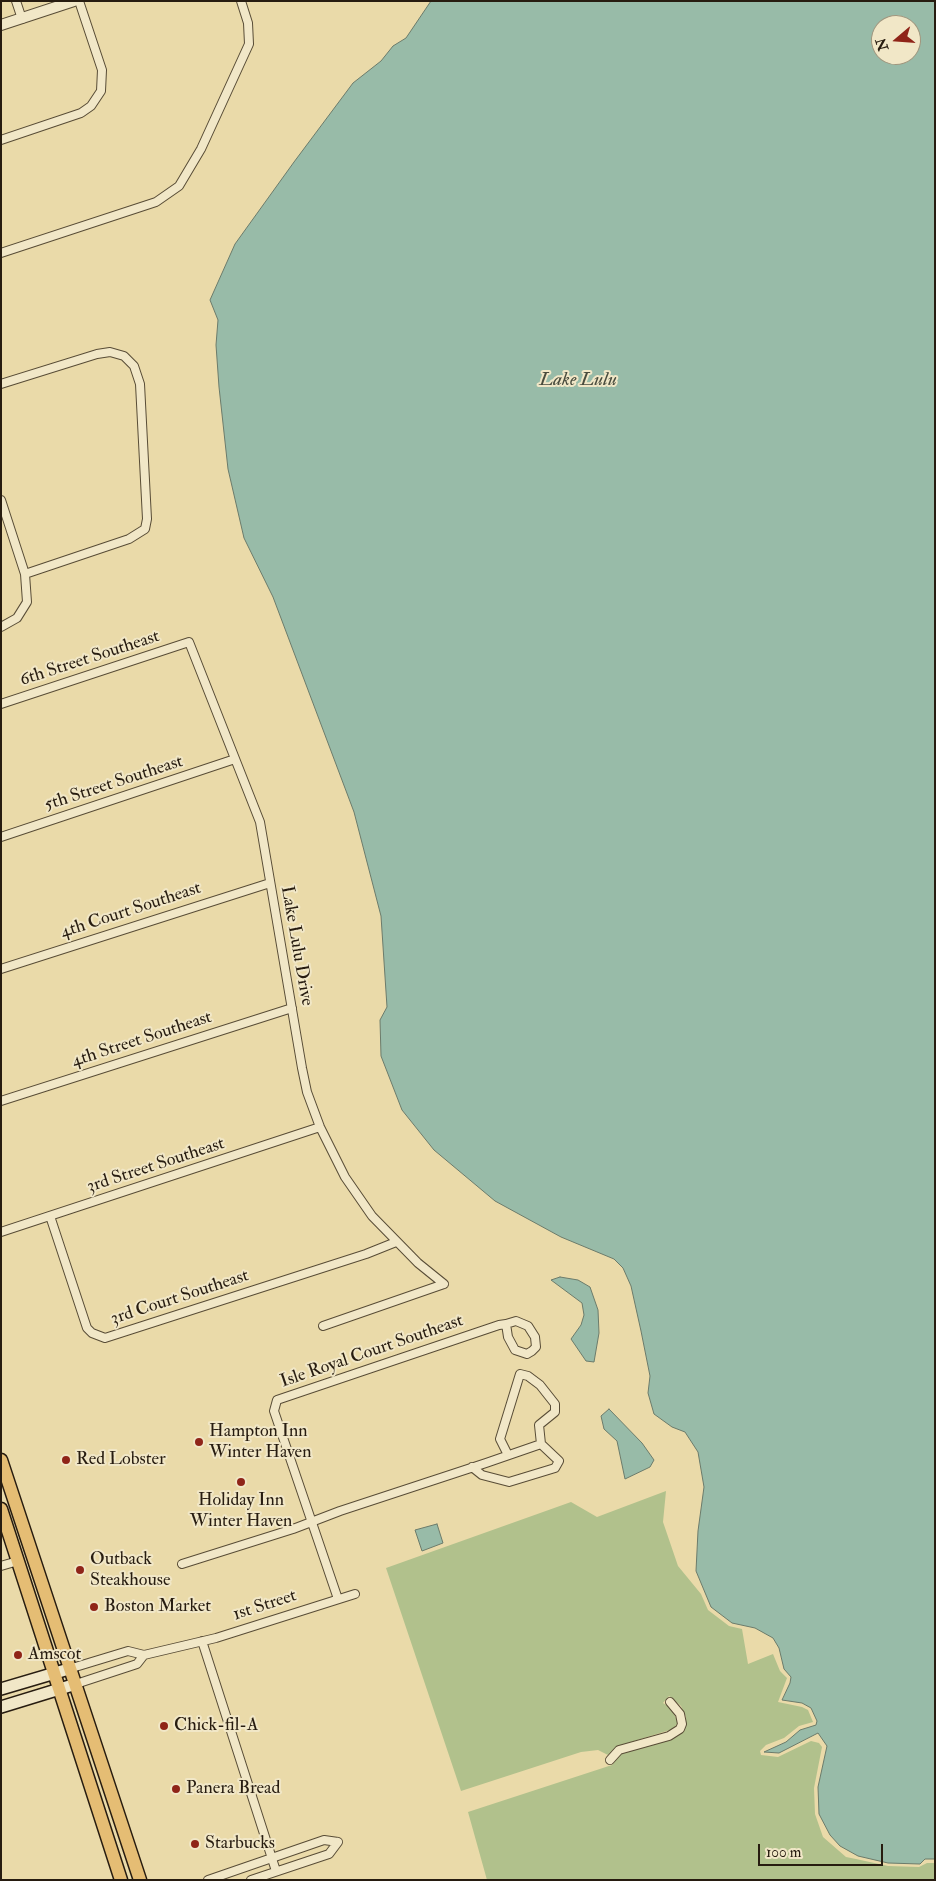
<!DOCTYPE html>
<html>
<head>
<meta charset="utf-8">
<style>
  body { margin:0 }
  #map { position:relative; width:936px; height:1881px; overflow:hidden; background:#eadaa9; font-family:"IM FELL Double Pica",serif }
  canvas { display:block }
  .frame { position:absolute; inset:0; border:2px solid #271c10; pointer-events:none }
  .north { position:absolute; left:871px; top:15px; width:50px; height:50px; box-sizing:border-box; background:#f1e7c7; border:1px solid #a0967e; border-radius:50%; rotate:252deg; font-size:14px; font-weight:700; line-height:20px; text-align:center; color:#271c10 }
  .north::after { content:''; display:block; margin:auto; width:18px; height:22px; background:#8f2418; clip-path:polygon(50% 0,100% 100%,50% 72%,0 100%) }
  .scale { position:absolute; left:758px; top:1844px; width:125px; height:22px; box-sizing:border-box; border:2px solid #271c10; border-top:0; padding-left:6px; font-size:15px; line-height:18px; white-space:nowrap; color:#271c10; -webkit-text-stroke:4px #f1e7c7; paint-order:stroke }
</style>
</head>
<body>
<div id="map">
<canvas width="936" height="1881"></canvas>
<div class="frame"></div>
<div class="north">N</div>
<div class="scale">100 m</div>
</div>
<script>
const g = document.querySelector('canvas').getContext('2d');
g.lineJoin = 'round';
function fillPath(path, color) {
  g.fillStyle = color;
  g.fill(path, 'evenodd');
}
function poly(rows) {
  const path = new Path2D();
  for (const r of rows) {
    path.moveTo(r[0], r[1]);
    for (let i = 2; i < r.length; i += 2) path.lineTo(r[i], r[i + 1]);
  }
  return path;
}
function stroke(path, color, width, dash) {
  g.strokeStyle = color;
  g.lineWidth = width;
  g.lineCap = dash ? 'butt' : 'round';
  g.setLineDash(dash || []);
  g.stroke(path);
}
function label(font, color, halo, rows, align = 'center') {
  g.font = font + ' "IM FELL Double Pica",serif';
  g.lineWidth = 4;
  g.setLineDash([]);
  g.textBaseline = 'middle';
  g.strokeStyle = halo;
  g.fillStyle = color;
  for (const [text, x, y, turn = 0] of rows) {
    g.save();
    g.translate(x, y);
    g.rotate((+turn || 0) * Math.PI / 180);
    g.textAlign = isNaN(turn) ? turn : align;
    if (halo) g.strokeText(text, 0, 0);
    g.fillText(text, 0, 0);
    g.restore();
  }
}
fillPath(poly([
  [666,1491,663,1522,678,1566,701,1594,708,1610,729,1626,742,1629,748,1664,773,1654,780,1671,787,1678,778,1702,802,1707,808,1710,813,1722,799,1726,784,1738,766,1745,760,1751,761,1755,778,1757,811,1741,819,1743,822,1747,814,1788,815,1814,823,1837,846,1857,856,1859,888,1866,919,1867,927,1863,935,1863,935,1880,487,1880,468,1812,612,1765,621,1754,678,1736,685,1730,686,1717,681,1706,669,1696,663,1703,671,1708,677,1720,677,1724,673,1729,618,1746,608,1755,598,1750,581,1752,461,1791,386,1568,571,1502,597,1517]
]), '#b1c18c');
const water = poly([
  [431,1,935,1,935,1859,925,1859,920,1864,888,1863,858,1856,840,1846,830,1835,819,1814,818,1787,827,1746,818,1733,779,1753,764,1752,786,1742,800,1730,816,1725,817,1721,811,1708,802,1703,782,1700,790,1683,791,1677,784,1669,779,1648,773,1638,755,1628,732,1623,711,1607,696,1571,698,1531,704,1487,698,1452,685,1432,672,1427,654,1414,648,1393,650,1376,641,1331,631,1286,623,1268,614,1259,561,1237,495,1201,434,1150,402,1110,381,1056,380,1020,387,1007,381,916,354,812,273,597,244,538,228,469,219,387,216,345,218,320,210,300,235,244,294,162,353,83,381,61,393,46,406,38,431,1],
  [881,25,911,25,911,55,881,55,881,25],
  [560,1277,578,1280,590,1287,598,1310,599,1333,594,1362,586,1361,571,1339,581,1325,584,1315,582,1303,551,1280,560,1277],
  [609,1409,642,1443,654,1460,650,1467,625,1479,617,1441,604,1429,601,1416,609,1409],
  [437,1524,443,1543,422,1551,415,1530,437,1524]
]);
fillPath(water, '#98bba8');
stroke(water, '#6b7b6b', 1);
const minor = poly([
  [16,1,22,19],
  [1,140,81,113,91,106,101,91,102,70,79,1],
  [1,253,156,202,179,186,201,149,249,44,248,23,241,1],
  [1,384,97,354,110,352,124,356,134,366,140,384,147,519,145,529,129,539,25,574],
  [1,500,25,574,27,602,17,618,1,627],
  [1,704,189,642,260,822,302,1068,307,1092,320,1127,345,1177,372,1216,418,1263,444,1284],
  [1,837,235,759],
  [1,969,270,883],
  [1,1101,292,1008],
  [50,1216,87,1328,92,1333,105,1338,366,1254,396,1242],
  [1,1232,320,1127],
  [323,1326,444,1284],
  [472,1467,482,1475,509,1482,555,1468,559,1461,541,1444],
  [182,1564,293,1529,340,1511,486,1463,541,1444,539,1425,555,1412,555,1404,540,1385,528,1376,520,1374,500,1439,508,1455],
  [1,1566,18,1561],
  [338,1599,274,1411,277,1400,499,1325,506,1324,508,1337,515,1350,527,1354,532,1351,536,1347,535,1337,528,1326,516,1321,506,1324],
  [202,1641,276,1871],
  [72,1668,128,1651,144,1655,216,1638,355,1594],
  [76,1684,137,1664,144,1655],
  [610,1760,619,1750,669,1736,680,1729,682,1724,680,1714,670,1702],
  [208,1880,324,1840,338,1842],
  [251,1880,329,1854,338,1842]
]);
const tertiary = poly([
  [1,25,74,1]
]);
const secondary = poly([
  [1,1689,72,1668],
  [1,1707,76,1684]
]);
const primary = poly([
  [1,1460,140,1880],
  [1,1509,121,1880]
]);
stroke(minor, '#584c36', 10);
stroke(tertiary, '#584c36', 12);
stroke(secondary, '#271c10', 14);
stroke(primary, '#271c10', 15);
stroke(minor, '#f1e7c7', 8);
stroke(tertiary, '#f1e7c7', 10);
stroke(secondary, '#f1e7c7', 11);
stroke(primary, '#e5bd74', 12);
for (const [x, y, r, color] of [
  [199,1442,5,"#8f2418"],
  [66,1460,5,"#8f2418"],
  [241,1482,5,"#8f2418"],
  [80,1570,5,"#8f2418"],
  [94,1607,5,"#8f2418"],
  [18,1655,5,"#8f2418"],
  [164,1726,5,"#8f2418"],
  [176,1789,5,"#8f2418"],
  [195,1844,5,"#8f2418"]
]) {
  const dot = new Path2D();
  dot.arc(x, y, r, 0, 2 * Math.PI);
  g.fillStyle = color;
  g.fill(dot);
  stroke(dot, '#f1e7c7', 2);
}
label('18px', '#271c10', '#f1e7c7', [
  ["6th Street Southeast",90,659,-18],
  ["5th Street Southeast",114,784,-18],
  ["4th Court Southeast",131,911,-18],
  ["Lake Lulu Drive",296,946,80],
  ["4th Street Southeast",142,1040,-18],
  ["3rd Street Southeast",156,1166,-18],
  ["3rd Court Southeast",180,1298,-18],
  ["Isle Royal Court Southeast",372,1352,-19],
  ["1st Street",265,1606,-18]
]);
label('18px', '#271c10', '#f1e7c7', [
  ["Hampton Inn",209,1432],
  ["Winter Haven",209,1453],
  ["Red Lobster",76,1460],
  ["Holiday Inn",241,1501,"center"],
  ["Winter Haven",241,1522,"center"],
  ["Outback",90,1560],
  ["Steakhouse",90,1581],
  ["Boston Market",104,1607],
  ["Amscot",28,1655],
  ["Chick-fil-A",174,1726],
  ["Panera Bread",186,1789],
  ["Starbucks",205,1844]
], 'left');
label('italic 19px', '#494c3e', '#f1e7c7', [
  ["Lake Lulu",578,381]
]);
</script>
</body>
</html>
